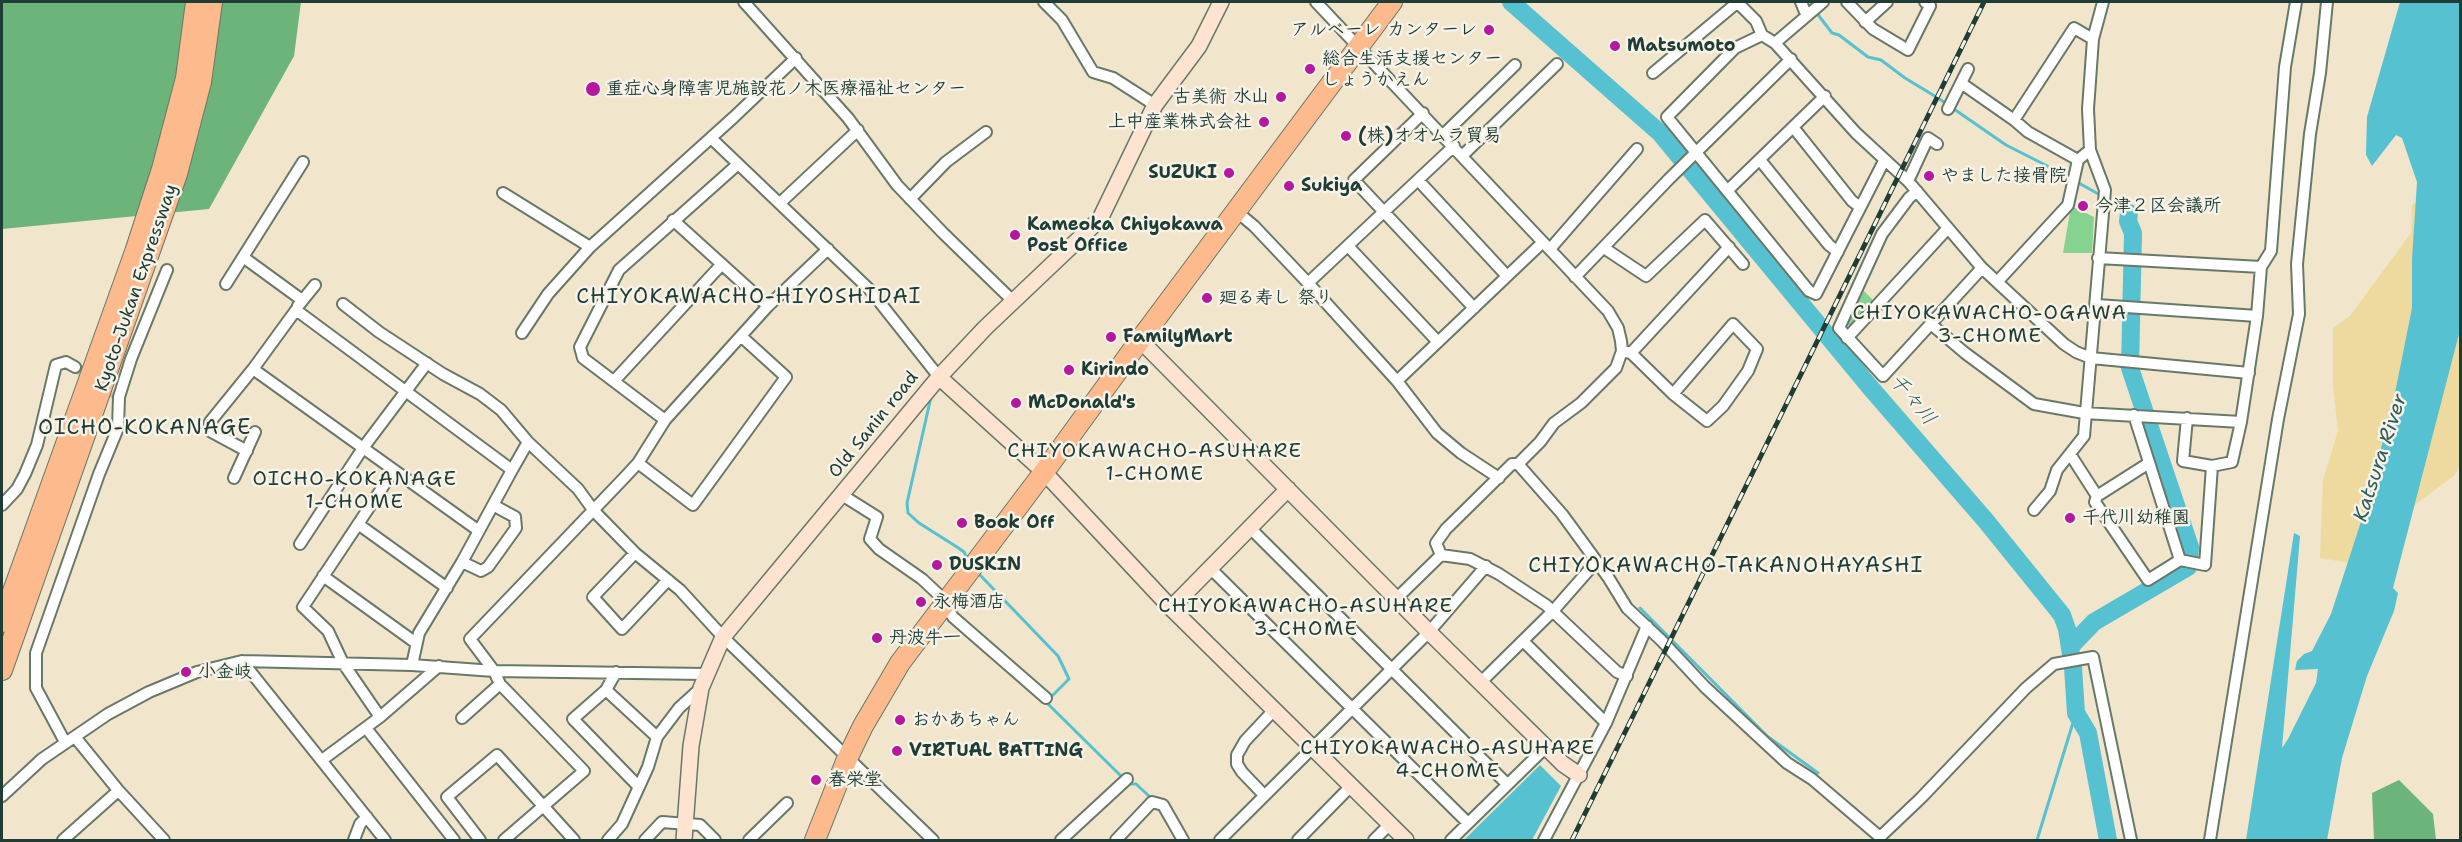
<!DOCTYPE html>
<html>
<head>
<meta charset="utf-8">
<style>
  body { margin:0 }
  #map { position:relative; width:2462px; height:842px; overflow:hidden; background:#f1e5cb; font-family:"Shantell Sans",sans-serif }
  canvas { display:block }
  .frame { position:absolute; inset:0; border:3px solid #1f3d34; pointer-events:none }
</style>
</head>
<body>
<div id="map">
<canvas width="2462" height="842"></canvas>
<div class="frame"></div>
</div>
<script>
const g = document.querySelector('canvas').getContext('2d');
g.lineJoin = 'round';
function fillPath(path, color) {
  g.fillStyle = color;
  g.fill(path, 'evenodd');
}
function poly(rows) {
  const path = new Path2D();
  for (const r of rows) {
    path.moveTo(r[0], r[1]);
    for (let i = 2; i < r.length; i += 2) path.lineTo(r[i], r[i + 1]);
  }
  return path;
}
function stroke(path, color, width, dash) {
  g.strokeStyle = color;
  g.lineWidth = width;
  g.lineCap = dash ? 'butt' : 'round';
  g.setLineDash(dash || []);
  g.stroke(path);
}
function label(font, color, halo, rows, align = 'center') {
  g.font = font + ' "Shantell Sans","Klee One",sans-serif';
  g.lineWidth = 5;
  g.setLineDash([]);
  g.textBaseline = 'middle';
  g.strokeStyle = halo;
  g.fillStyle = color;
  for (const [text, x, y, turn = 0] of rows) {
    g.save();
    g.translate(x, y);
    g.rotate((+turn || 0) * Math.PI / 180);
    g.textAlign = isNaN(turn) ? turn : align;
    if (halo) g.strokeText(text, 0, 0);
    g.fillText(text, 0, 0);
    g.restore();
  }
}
fillPath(poly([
  [2071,206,2094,217,2092,253,2063,253],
  [1863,290,1875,302,1851,327,1846,323]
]), '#86d28f');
fillPath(poly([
  [2,2,301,2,294,56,209,209,2,229],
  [2399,780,2433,814,2436,840,2374,840,2372,793]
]), '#6cb47a');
fillPath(poly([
  [2460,167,2460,463,2455,475,2416,504,2397,533,2357,564,2320,558,2323,480,2338,431,2333,386,2333,328,2350,316,2411,233,2412,205,2430,194]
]), '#eeda9e');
fillPath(poly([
  [2400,2,2460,2,2460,330,2393,588,2398,593,2394,611,2367,676,2342,758,2327,840,2246,840,2294,533,2300,536,2282,748,2288,739,2316,683,2318,669,2295,670,2297,661,2304,654,2312,651,2331,614,2369,497,2396,388,2412,308,2412,259,2417,182,2402,138,2396,135,2372,166,2366,155,2367,117],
  [1540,765,1561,786,1532,840,1464,840]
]), '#56c1d0');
stroke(poly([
  [1816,12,1832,33,1839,35,1868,57,1881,60,1905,78,1938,98,2006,145,2071,178],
  [2077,182,2102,196],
  [2108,200,2129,213],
  [931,397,907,503,908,513,919,523,957,547,964,552,968,560],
  [980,575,1058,656,1069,679,1046,702,1123,778],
  [1640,608,1767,736,1818,773],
  [1131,784,1136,784,1149,796],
  [2037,840,2076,713]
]), '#56c1d0', 3);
stroke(poly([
  [1511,2,1660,133,1869,386,1986,521,2062,615,2067,629,2073,667,2076,713,2088,733,2108,840],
  [2070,647,2094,622,2188,567,2190,547,2130,368,2133,233,2128,221,2129,213]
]), '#56c1d0', 18);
stroke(poly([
  [75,367,119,397]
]), '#c7c3ad', 10, [10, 5]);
const street = poly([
  [744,2,848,118,897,185,943,233,1013,301],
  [1044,2,1062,20,1093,72,1113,78,1155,105],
  [1316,2,1608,311,1618,328,1621,341,1622,351,1616,368,1581,403,1554,423,1540,442,1518,464,1512,464,1446,529,1436,543,1441,555],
  [1737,2,1756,21,1762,35,1775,43,1856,133,1908,181,1982,268,2064,344,2076,352,2091,358,2249,373],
  [1801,2,1806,14],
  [1847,2,1873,29,1908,50,1930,6,1925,2],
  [1865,22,1887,2],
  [1762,35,1735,48,1667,117,1809,291,1816,294,1884,161],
  [1775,43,1823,2],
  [1653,73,1738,2],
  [1961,83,2014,120,2028,132,2078,160],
  [1948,109,1968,69],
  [1423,113,1354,180,1474,308],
  [2014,120,2074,28,2093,39],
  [1793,127,1852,201,1860,207],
  [1443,135,1515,65],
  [711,138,870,290,939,377],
  [1463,155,1557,64],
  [1760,160,1829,245,1838,252],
  [1418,180,1507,276],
  [1908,181,1928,138,1937,144],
  [1727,191,1825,96],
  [1917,191,1909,198,1882,234,1839,328,1883,376,1982,268],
  [503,193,590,247],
  [910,199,946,162,986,132],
  [780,203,858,130],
  [1236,211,1254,226,1308,283,1397,381,1437,433,1461,453,1499,478],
  [673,220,768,306],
  [1348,246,1438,342],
  [1604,248,1646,276,1705,220,1743,264],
  [1550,249,1637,149],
  [243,257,302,300],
  [2098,258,2261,267],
  [1575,277,1669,179,1791,59],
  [1998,281,2068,205,2078,160,2090,150],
  [1308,283,1454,146],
  [226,284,303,162],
  [343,304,379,332,443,374,480,394,501,410,528,442,578,489,594,511,635,553,680,590,723,637,933,840],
  [2097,305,2257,316],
  [298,306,315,285],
  [1932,325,1965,353,2034,404,2084,413,2241,422,2257,316,2261,267,2271,251,2285,67,2296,2],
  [522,333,548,294,590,247,734,117,796,58],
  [1847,338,1948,228],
  [1622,351,1631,353,1673,394,1707,421,1723,406,1748,371,1757,349,1733,324,1673,394],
  [1631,353,1729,247],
  [614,381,722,264],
  [1397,381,1543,242],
  [2134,415,2180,560],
  [2187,418,2183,461,2212,466,2232,462,2241,422],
  [665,420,583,358,580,347,619,270,737,165],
  [247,451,210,431,210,422,253,369],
  [2070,454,2097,496],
  [638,463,693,505,786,377,742,337],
  [2149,463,2097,496,2095,502,2148,580,2180,560,2205,565,2212,466],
  [1518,464,1562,514,1608,577,1627,608,1662,641,1705,687,1787,763,1812,779,1880,837,1921,798,2026,688,2054,664,2093,657,2131,840],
  [512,470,528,442],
  [234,478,255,432],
  [842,495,877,517,870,539,879,549,922,579,938,594,953,617,1046,698],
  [2,505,17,489,25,474,37,445,56,365,66,362,75,367],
  [2034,510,2050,491,2057,470,2084,436,2105,190,2090,150,2088,109,2093,39,2103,2],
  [358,524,447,588],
  [1250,528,1507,784],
  [300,544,363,448,427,363],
  [635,553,593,597,622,629,668,580],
  [462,562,481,571,488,567,516,528,515,517,493,505],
  [1210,568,1468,823],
  [323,576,416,643],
  [1396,599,1441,555,1470,559,1499,574,1546,605,1617,672,1627,676],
  [1523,641,1606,723],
  [242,661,385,840],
  [412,665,419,633,462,562,512,470,296,310,253,369,479,531],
  [1481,682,1553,611,1596,562],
  [606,690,573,719,639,787],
  [380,717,439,666],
  [462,718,500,684],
  [366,728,454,840],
  [75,737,118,790,164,840],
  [657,737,679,708,701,688],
  [65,742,36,688,36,653,99,474,118,428,119,397,131,359,167,270],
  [322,760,380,717,343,663,328,631,303,607,394,470],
  [1264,795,1242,772,1237,764,1237,755,1245,741,1274,710],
  [2,796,42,759,108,714,149,692,197,672,242,661,412,665,494,671,705,674],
  [63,840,118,791],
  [354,840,360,824,367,817],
  [480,840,447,797,497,755,574,840],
  [504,840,584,771,500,684,494,671,470,639,625,477,638,463,665,420,768,306,828,249],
  [608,840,622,824,648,767,657,737,606,690,616,672],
  [645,840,662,822,700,825,715,840],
  [749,840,787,803],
  [1061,840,1127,779],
  [1116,840,1152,802,1163,805,1183,840],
  [1220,840,1429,632,1486,566],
  [1298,840,1351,786],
  [1374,840,1390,824],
  [1451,840,1546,747],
  [1544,840,1606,723,1647,626],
  [2210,840,2278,419,2299,314,2297,264,2310,134,2320,73,2327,2]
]);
const secondary = poly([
  [1140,340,1429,632,1563,764,1579,775],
  [939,377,1044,472,1171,608,1406,840],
  [1171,608,1288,489],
  [684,840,691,746,701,688,723,637,939,377,985,328,1100,219,1155,105,1199,46,1221,2]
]);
const highway = poly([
  [2,622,135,252,162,169,186,78,196,2],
  [2,670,177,174,201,82,212,2],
  [815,840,847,759,863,726,900,663,1044,472,1140,340,1392,2]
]);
stroke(street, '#687869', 14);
stroke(secondary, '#687869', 18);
stroke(highway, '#687869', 22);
stroke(street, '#fff', 10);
stroke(secondary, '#fee3d1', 15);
stroke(highway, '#fcba8d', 20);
const rail = poly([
  [1572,840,1984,2]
]);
stroke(rail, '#1f3d34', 5);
stroke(rail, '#f7f3e8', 3, [9]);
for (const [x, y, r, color] of [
  [1489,30,6,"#b5179e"],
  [1615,46,6,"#b5179e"],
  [1310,69,6,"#b5179e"],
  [593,89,8,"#b5179e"],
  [1281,97,6,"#b5179e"],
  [1264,122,6,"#b5179e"],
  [1346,136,6,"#b5179e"],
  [1229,173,6,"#b5179e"],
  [1929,176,6,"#b5179e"],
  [1289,186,6,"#b5179e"],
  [2083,206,6,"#b5179e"],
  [1015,235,6,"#b5179e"],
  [1207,298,6,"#b5179e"],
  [1111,337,6,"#b5179e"],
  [1069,370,6,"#b5179e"],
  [1016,403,6,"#b5179e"],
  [2070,518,6,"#b5179e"],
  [962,523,6,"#b5179e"],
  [937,565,6,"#b5179e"],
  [921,602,6,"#b5179e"],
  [877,638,6,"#b5179e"],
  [186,672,6,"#b5179e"],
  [900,720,6,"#b5179e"],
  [897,751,6,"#b5179e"],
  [816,780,6,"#b5179e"]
]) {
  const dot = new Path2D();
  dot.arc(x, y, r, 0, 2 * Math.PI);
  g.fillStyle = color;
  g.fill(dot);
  stroke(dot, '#f7f3e8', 2);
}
label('bold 18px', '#1f3d34', '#f7f3e8', [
  ["アルベーレ カンターレ",1477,30,"right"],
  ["Matsumoto",1627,46],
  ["総合生活支援センター",1322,59],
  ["しょうかえん",1322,80],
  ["重症心身障害児施設花ノ木医療福祉センター",606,89],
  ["古美術 水山",1269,97,"right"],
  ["上中産業株式会社",1252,122,"right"],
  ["(株)オオムラ貿易",1358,136],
  ["SUZUKI",1217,173,"right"],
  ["やました接骨院",1941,176],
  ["Sukiya",1301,186],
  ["今津２区会議所",2095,206],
  ["Kameoka Chiyokawa",1027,225],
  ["Post Office",1027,246],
  ["廻る寿し 祭り",1219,298],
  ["FamilyMart",1123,337],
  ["Kirindo",1081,370],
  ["McDonald's",1028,403],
  ["千代川幼稚園",2082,518],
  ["Book Off",974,523],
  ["DUSKIN",949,565],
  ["永梅酒店",933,602],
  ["丹波牛一",889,638],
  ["小金岐",198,672],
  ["おかあちゃん",912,720],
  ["VIRTUAL BATTING",909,751],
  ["春栄堂",828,780]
], 'left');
label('18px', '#1f3d34', '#f7f3e8', [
  ["Kyoto-Jukan Expressway",137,288,-71],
  ["Old Sanin road",874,425,-51]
]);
g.letterSpacing = '1.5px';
label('20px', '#1f3d34', '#f7f3e8', [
  ["CHIYOKAWACHO-OGAWA",1990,314],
  ["3-CHOME",1990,337],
  ["CHIYOKAWACHO-ASUHARE",1155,452],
  ["1-CHOME",1155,475],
  ["OICHO-KOKANAGE",355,480],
  ["1-CHOME",355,503],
  ["CHIYOKAWACHO-ASUHARE",1306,607],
  ["3-CHOME",1306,630],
  ["CHIYOKAWACHO-ASUHARE",1448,749],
  ["4-CHOME",1448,772]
]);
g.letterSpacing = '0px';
label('italic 20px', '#2d5e5b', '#f7f3e8', [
  ["千々川",1912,400,50],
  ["Katsura River",2381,458,-72]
]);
g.letterSpacing = '1.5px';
label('21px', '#1f3d34', '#f7f3e8', [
  ["CHIYOKAWACHO-HIYOSHIDAI",749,298],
  ["OICHO-KOKANAGE",145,429],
  ["CHIYOKAWACHO-TAKANOHAYASHI",1726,567]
]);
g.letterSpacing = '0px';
</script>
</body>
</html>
